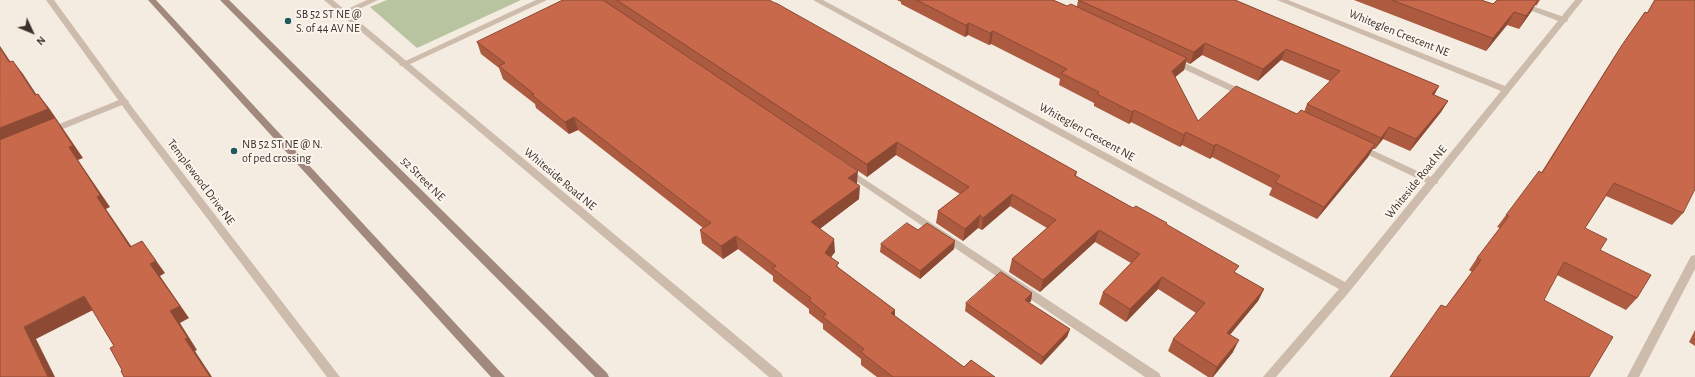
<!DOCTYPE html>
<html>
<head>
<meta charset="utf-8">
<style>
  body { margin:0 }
  #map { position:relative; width:1695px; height:377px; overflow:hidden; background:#f4ebe1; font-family:"Alegreya Sans",sans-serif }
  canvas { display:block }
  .north { position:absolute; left:12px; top:12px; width:40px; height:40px; -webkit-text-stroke:3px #fbf5ee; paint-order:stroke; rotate:134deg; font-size:11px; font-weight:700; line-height:16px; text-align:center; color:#3b302b }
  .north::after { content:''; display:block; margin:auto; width:14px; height:18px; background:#3b302b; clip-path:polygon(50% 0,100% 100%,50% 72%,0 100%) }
</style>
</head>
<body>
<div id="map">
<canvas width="1695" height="377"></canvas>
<div class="north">N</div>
</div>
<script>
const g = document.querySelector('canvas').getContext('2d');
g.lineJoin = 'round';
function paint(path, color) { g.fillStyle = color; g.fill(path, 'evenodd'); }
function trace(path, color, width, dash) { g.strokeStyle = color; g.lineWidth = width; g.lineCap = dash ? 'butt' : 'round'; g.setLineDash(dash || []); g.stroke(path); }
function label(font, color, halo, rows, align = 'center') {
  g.font = font + ' "Alegreya Sans",sans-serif'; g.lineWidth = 4; g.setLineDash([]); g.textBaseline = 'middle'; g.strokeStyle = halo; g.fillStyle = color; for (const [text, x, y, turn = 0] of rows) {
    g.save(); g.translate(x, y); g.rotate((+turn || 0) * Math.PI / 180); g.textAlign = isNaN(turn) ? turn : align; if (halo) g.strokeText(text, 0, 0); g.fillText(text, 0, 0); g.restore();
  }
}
paint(new Path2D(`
  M 387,0 L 521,0 L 417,48 L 370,7 Z`), '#b8c4a0');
paint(new Path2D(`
  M 367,0 L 378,0 L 346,15 L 340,15 L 339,13 Z
  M 536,0 L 547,0 L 406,66 L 400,66 L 399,64 Z
  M 1503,0 L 1515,0 L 1567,18 L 1568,20 L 1567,22 L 1561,22 Z
  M 1174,58 L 1247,92 L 1248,94 L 1247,96 L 1241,96 L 1171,63 L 1170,61 L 1171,59 Z
  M 124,98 L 129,101 L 127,103 L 53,133 L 47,133 L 45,131 L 47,129 Z
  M 1359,144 L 1437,180 L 1438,182 L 1437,184 L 1429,184 L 1356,149 L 1354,147 Z
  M 846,167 L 1159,373 L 1161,377 L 1145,377 L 843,172 L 841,170 L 843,168 Z
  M 1695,255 L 1695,269 L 1639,377 L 1627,377 L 1691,256 Z`), '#cdbbac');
paint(new Path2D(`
  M 46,0 L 54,0 L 135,111 L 340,377 L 327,377 L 129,115 Z
  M 324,0 L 333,0 L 781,373 L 783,377 L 769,377 Z
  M 813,0 L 823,0 L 1345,282 L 1501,91 L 1277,0 L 1288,0 L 1505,86 L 1575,0 L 1583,0 L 1350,291 L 1276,377 L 1263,377 L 1339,289 Z`), '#cdbbac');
paint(new Path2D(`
  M 148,0 L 156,0 L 505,377 L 491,377 Z
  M 220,0 L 229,0 L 607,373 L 609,377 L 595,377 Z`), '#a18a7d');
paint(new Path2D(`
  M 563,0 L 769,0 L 1077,172 L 1076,176 L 1133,208 L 1167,225 L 1236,273 L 1264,289 L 1258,301 L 1230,335 L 1233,352 L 1213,377 L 1208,377 L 1168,351 L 1173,339 L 1196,313 L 1158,289 L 1126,322 L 1099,304 L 1103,292 L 1131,263 L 1095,242 L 1040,292 L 1009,272 L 1012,259 L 1047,228 L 1010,206 L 982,230 L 978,228 L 963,241 L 936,223 L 938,211 L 960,194 L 896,155 L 867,177 L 812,140 L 857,183 L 857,184 L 859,199 L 820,228 L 835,252 L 831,257 L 839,268 L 895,310 L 895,316 L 964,367 L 995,377 L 877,377 L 861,365 L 861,359 L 823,329 L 823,324 L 809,313 L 809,309 L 773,281 L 773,276 L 738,249 L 723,259 L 702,243 L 700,230 L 703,228 L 578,130 L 569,134 L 536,108 L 535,104 L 503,79 L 499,68 L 481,54 L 477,42 Z
  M 897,0 L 1053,0 L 1067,6 L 1077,6 L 1078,0 L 1235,0 L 1439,86 L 1434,95 L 1448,101 L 1441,112 L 1410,151 L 1383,139 L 1375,149 L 1373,149 L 1368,157 L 1317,219 L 1269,195 L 1272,188 L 1212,157 L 1210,159 L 1182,145 L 1180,147 L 1131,122 L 1129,124 L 1094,106 L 1094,103 L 1059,85 L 1060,79 L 991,44 L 989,45 L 968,35 L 965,37 L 901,4 L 901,2 ZM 1202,55 L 1258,81 L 1281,60 L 1330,81 L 1307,104 L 1304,112 L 1297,114 L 1198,121 L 1175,77 L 1184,70 L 1186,62 L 1190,64 Z
  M 1354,0 L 1481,0 L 1493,4 L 1497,0 L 1540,0 L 1536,6 L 1535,5 L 1531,12 L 1519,29 L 1507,25 L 1486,51 Z
  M 1655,0 L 1695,0 L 1683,213 L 1672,225 L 1606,196 L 1585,228 L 1600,250 L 1637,298 L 1626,310 L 1557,275 L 1446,307 L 1472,272 L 1469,270 L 1477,258 L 1500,228 L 1497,227 L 1506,215 L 1541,173 L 1614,57 L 1645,12 L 1647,13 Z
  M 918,230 L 954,249 L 920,279 L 880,252 L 881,244 Z
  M 1032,293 L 1031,301 L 1029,303 L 1070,329 L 1067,337 L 1041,365 L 965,311 L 966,303 Z
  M 1695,330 L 1695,346 L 1689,342 Z`), '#ac5a40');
paint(new Path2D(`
  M 1538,0 L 1531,12 L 1519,29 L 1526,16 Z
  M 1514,12 L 1507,25 L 1486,51 L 1493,38 Z
  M 969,23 L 968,35 L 965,37 L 966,25 Z
  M 993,31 L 991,44 L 989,45 L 990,33 Z
  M 1205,43 L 1202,55 L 1190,64 L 1194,52 Z
  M 0,46 L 20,76 L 9,62 L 0,48 Z
  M 1286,49 L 1281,60 L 1258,81 L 1263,69 Z
  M 1187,58 L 1184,70 L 1168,83 L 1172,71 Z
  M 13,61 L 23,74 L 46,109 L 35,95 Z
  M 1439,86 L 1433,97 L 1432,94 Z
  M 38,94 L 49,108 L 83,158 L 78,160 L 110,207 L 106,209 L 140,259 L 0,146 L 0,128 Z
  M 1448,101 L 1441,112 L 1410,151 L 1416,139 Z
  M 1134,110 L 1131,122 L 1129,124 L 1132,112 Z
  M 574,117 L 578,130 L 569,134 L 565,122 Z
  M 1389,127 L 1383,139 L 1375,149 L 1381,138 Z
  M 1186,132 L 1182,145 L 1180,147 L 1184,135 Z
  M 897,142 L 896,155 L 867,177 L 867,164 Z
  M 1216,144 L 1212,157 L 1210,159 L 1214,146 Z
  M 1375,144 L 1368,157 L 1317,219 L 1324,207 Z
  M 858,171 L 857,183 L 848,191 L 848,178 Z
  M 860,186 L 859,199 L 812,235 L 811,222 Z
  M 1012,194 L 1010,206 L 982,230 L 983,218 Z
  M 980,215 L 978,228 L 963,241 L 965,229 Z
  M 1099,230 L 1095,242 L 1040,292 L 1043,280 Z
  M 736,236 L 738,249 L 723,259 L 721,246 Z
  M 834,239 L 835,252 L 825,265 L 825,253 Z
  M 142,241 L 165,273 L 160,276 L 189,318 L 180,323 L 197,350 L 195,351 L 212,377 L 210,377 L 185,339 L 170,311 L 150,264 Z
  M 955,241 L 954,249 L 920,279 L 920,271 Z
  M 1162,277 L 1158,289 L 1126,322 L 1130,309 Z
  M 1264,289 L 1258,301 L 1221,345 L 1227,333 Z
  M 1032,293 L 1031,301 L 1024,308 L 1025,300 Z
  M 84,296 L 95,309 L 36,339 L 55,377 L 48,377 L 24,327 Z
  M 895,310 L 895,322 L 891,313 Z
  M 1070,329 L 1067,337 L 1041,365 L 1043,357 Z
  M 1239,340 L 1233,352 L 1213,377 L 1212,377 L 1217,367 Z`), '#8c4a34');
const building = new Path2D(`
  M 563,0 L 603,0 L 858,171 L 848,178 L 860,186 L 811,222 L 834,239 L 825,253 L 839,263 L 836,266 L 895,310 L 891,313 L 964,367 L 971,360 L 995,377 L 893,377 L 861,352 L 864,349 L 823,317 L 826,314 L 809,300 L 811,298 L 772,268 L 776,266 L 736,236 L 721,246 L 700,230 L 711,223 L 574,117 L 565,122 L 532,95 L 534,94 L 499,66 L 505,63 L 477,42 Z
  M 617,0 L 769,0 L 775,3 L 776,3 L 1077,172 L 1074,175 L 1133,208 L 1136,206 L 1167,223 L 1166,224 L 1239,266 L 1234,272 L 1264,289 L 1227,333 L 1239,340 L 1217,367 L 1173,339 L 1205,303 L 1162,277 L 1130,309 L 1103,292 L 1140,254 L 1099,230 L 1043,280 L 1012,259 L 1056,220 L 1012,194 L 983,218 L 980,215 L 965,229 L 938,211 L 969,187 L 897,142 L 867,164 Z
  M 917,0 L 1053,0 L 1067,6 L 1071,4 L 1187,58 L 1172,71 L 1198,121 L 1236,86 L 1297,114 L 1301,110 L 1375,144 L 1324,207 L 1275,182 L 1280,176 L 1216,144 L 1214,146 L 1186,132 L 1184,135 L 1134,110 L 1132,112 L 1097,94 L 1099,92 L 1061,73 L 1067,69 L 993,31 L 990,33 L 969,23 L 966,25 Z
  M 1079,0 L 1235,0 L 1439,86 L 1432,94 L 1448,101 L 1416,139 L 1389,127 L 1381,138 L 1307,104 L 1340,71 L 1286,49 L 1263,69 L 1205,43 L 1194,52 Z
  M 1392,0 L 1481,0 L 1493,4 L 1497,0 L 1538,0 L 1526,16 L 1514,12 L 1493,38 Z
  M 1655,0 L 1695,0 L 1695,189 L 1683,213 L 1614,183 L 1585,228 L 1607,239 L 1600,250 L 1651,275 L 1637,298 L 1564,262 L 1544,300 L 1613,337 L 1589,377 L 1390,377 L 1441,305 L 1446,307 L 1481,260 L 1477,258 L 1509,216 L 1506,215 L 1539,171 L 1542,173 L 1622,45 L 1645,12 L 1647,13 Z
  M 0,48 L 9,62 L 13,61 L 35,95 L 38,94 L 48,109 L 0,128 Z
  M 55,118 L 73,146 L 69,147 L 100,195 L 97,197 L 130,247 L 142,241 L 156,261 L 150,264 L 180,306 L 170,311 L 188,338 L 185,339 L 210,377 L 124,377 L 121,371 L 122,370 L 110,348 L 114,346 L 84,296 L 24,327 L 48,377 L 0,377 L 0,140 Z
  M 907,223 L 918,230 L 927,223 L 955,241 L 920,271 L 881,244 Z
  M 1001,272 L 1032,293 L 1025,300 L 1070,329 L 1043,357 L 966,303 Z`);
paint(building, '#c8694b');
trace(building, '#8c4a34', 1);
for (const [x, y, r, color] of [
  [288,21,4,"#1f5a5e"],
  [234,151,4,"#1f5a5e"]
]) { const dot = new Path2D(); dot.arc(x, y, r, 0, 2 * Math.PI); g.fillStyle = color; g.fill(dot); trace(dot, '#fbf5ee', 1.5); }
label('12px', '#3b302b', '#fbf5ee', [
  ["SB 52 ST NE @",296,14],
  ["S. of 44 AV NE",296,28],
  ["NB 52 ST NE @ N.",242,144],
  ["of ped crossing",242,158]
], 'left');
label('12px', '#3b302b', '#fbf5ee', [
  ["Whiteglen Crescent NE",1399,33,22],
  ["Whiteglen Crescent NE",1087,132,29],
  ["52 Street NE",423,179,45],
  ["Whiteside Road NE",560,179,40],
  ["Templewood Drive NE",201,182,53],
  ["Whiteside Road NE",1416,182,-51]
]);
</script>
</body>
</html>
